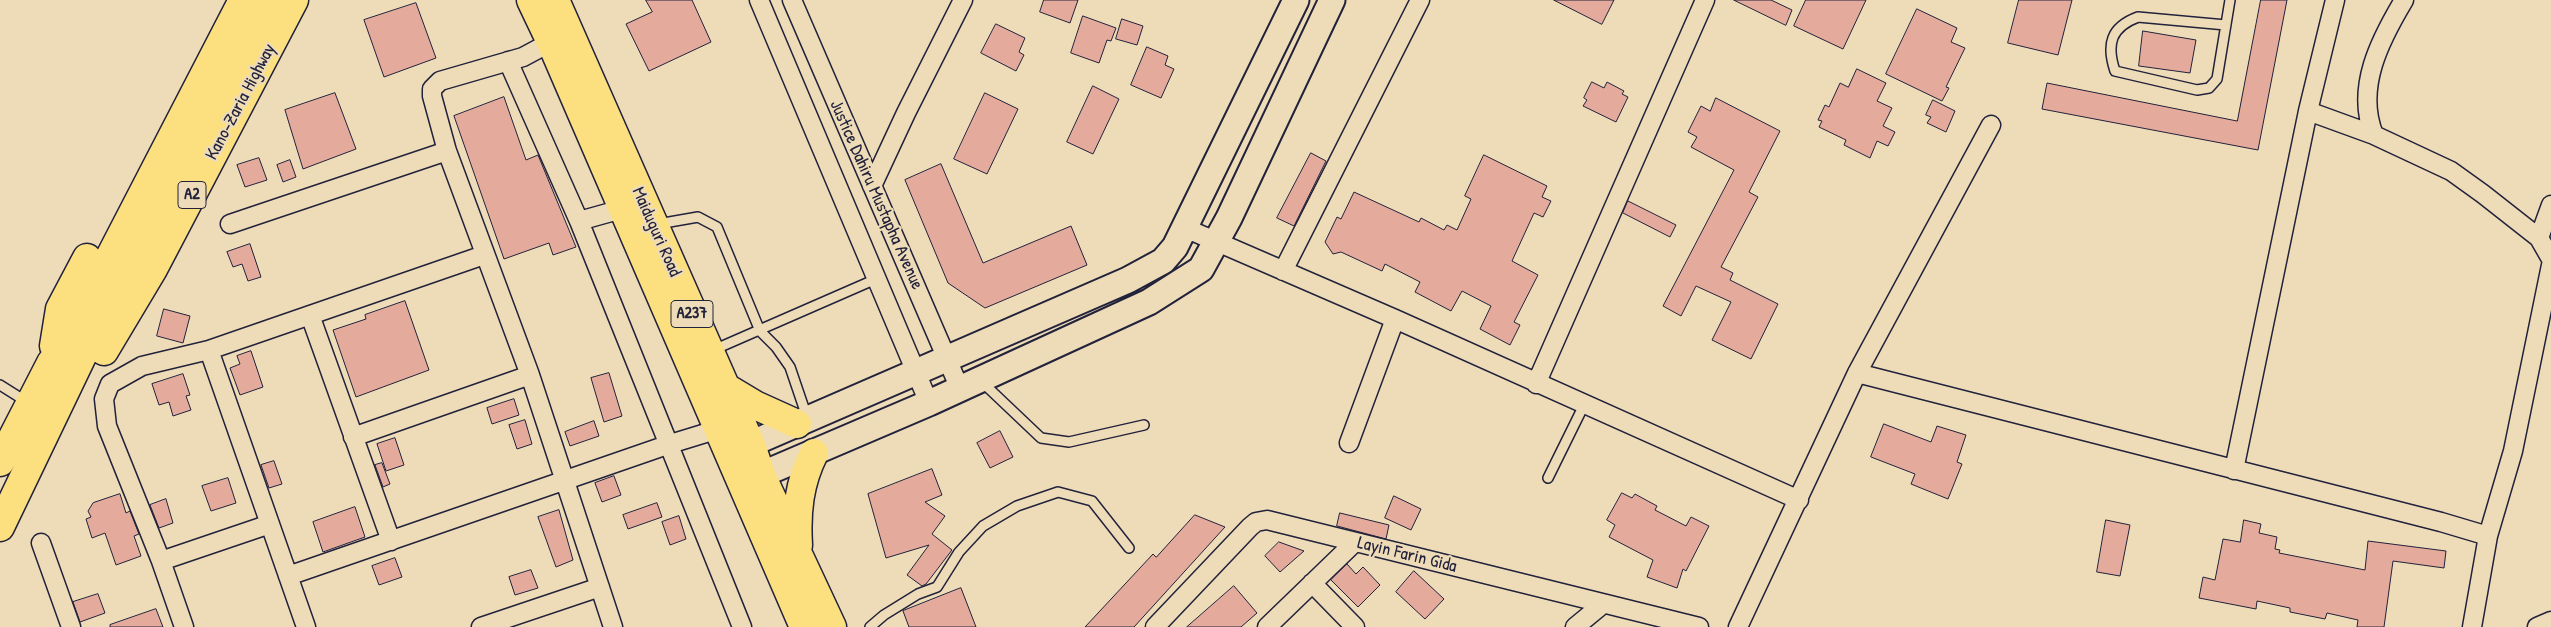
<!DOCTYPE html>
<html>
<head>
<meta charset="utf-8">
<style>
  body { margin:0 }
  canvas { display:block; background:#eedcb9 }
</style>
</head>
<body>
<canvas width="2551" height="627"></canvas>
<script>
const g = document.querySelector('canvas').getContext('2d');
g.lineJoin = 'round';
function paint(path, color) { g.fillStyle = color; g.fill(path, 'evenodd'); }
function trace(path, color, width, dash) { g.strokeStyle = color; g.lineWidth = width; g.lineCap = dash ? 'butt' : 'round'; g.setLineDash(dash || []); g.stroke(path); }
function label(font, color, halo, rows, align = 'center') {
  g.font = font + ' "Patrick Hand",sans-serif'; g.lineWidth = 4.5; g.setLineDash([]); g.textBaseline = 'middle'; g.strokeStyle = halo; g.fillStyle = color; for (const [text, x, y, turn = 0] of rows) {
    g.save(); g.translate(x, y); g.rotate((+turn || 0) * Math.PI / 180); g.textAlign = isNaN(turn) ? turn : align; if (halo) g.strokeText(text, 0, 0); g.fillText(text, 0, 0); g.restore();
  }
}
const building = new Path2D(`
  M 646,0 L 692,0 L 711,42 L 649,71 L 626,24 L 652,12 Z
  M 1044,0 L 1078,0 L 1070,23 L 1040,12 Z
  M 1554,0 L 1614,0 L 1602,24 Z
  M 1734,0 L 1771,0 L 1792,10 L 1786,25 Z
  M 1806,0 L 1866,0 L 1843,49 L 1794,26 Z
  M 2019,0 L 2072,0 L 2058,55 L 2008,43 Z
  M 2261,0 L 2287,0 L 2258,150 L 2042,109 L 2047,83 L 2237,121 Z
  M 416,3 L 436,58 L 384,77 L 364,20 Z
  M 1917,9 L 1957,28 L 1951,42 L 1965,48 L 1946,87 L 1949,88 L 1942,101 L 1886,74 Z
  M 1083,16 L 1116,28 L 1111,41 L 1107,40 L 1099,63 L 1071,53 Z
  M 1122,19 L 1143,26 L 1137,45 L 1116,39 Z
  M 996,24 L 1025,38 L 1019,52 L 1024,55 L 1016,71 L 981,53 Z
  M 2143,31 L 2196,40 L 2190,73 L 2139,66 Z
  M 1147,47 L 1168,56 L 1165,65 L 1174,69 L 1161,98 L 1131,85 Z
  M 1857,69 L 1886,83 L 1877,101 L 1892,108 L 1883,126 L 1895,132 L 1888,146 L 1877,141 L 1870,158 L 1844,145 L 1846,140 L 1819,127 L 1822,121 L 1818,120 L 1825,105 L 1829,107 L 1840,83 L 1848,87 Z
  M 1592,82 L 1604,88 L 1607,82 L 1624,91 L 1622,94 L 1628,97 L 1616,122 L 1583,106 L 1587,100 L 1584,98 Z
  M 1093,86 L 1119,99 L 1093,154 L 1067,142 Z
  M 335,93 L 356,149 L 303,169 L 285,110 Z
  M 985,93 L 1018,109 L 987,174 L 954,159 Z
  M 504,97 L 526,160 L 538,155 L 576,247 L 553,255 L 549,243 L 504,259 L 454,116 Z
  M 1716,98 L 1780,131 L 1749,192 L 1758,197 L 1721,267 L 1733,273 L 1730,280 L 1778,304 L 1751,359 L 1712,340 L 1731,302 L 1696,286 L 1681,316 L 1663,306 L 1734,170 L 1691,147 L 1697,137 L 1688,132 L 1701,106 L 1710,111 Z
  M 1933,100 L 1955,111 L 1946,132 L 1927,123 L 1931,117 L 1926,115 Z
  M 1311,153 L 1326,161 L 1294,226 L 1277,218 Z
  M 1484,155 L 1547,186 L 1542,197 L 1551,201 L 1543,217 L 1534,213 L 1512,261 L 1538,275 L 1514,322 L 1520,325 L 1510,345 L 1480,329 L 1491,306 L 1462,291 L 1451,311 L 1415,292 L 1420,282 L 1385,264 L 1382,271 L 1341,252 L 1333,254 L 1325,242 L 1337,217 L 1341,219 L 1354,192 L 1419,222 L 1421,218 L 1444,230 L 1447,225 L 1457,230 L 1471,199 L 1465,196 Z
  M 259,158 L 267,180 L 245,187 L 237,165 Z
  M 290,160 L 296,177 L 283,182 L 277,165 Z
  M 941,164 L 983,263 L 1071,226 L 1087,265 L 985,308 L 948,283 L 905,180 Z
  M 1628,201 L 1676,225 L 1670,237 L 1623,213 Z
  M 250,244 L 261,277 L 248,281 L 242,264 L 233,267 L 227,252 Z
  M 405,301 L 429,370 L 356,397 L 333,330 L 366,319 L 365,315 Z
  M 164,309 L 190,316 L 183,343 L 157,336 Z
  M 251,351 L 263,387 L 240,395 L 230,368 L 240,364 L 237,356 Z
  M 609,373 L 622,416 L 604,422 L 591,378 Z
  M 183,374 L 190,395 L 186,396 L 191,410 L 173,416 L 169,402 L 159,405 L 152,384 Z
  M 514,399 L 519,415 L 492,424 L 487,408 Z
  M 525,420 L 532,444 L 517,449 L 509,425 Z
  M 594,421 L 599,436 L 570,446 L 565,432 Z
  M 1884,424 L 1931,442 L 1937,426 L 1966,435 L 1957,462 L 1962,464 L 1948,499 L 1911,484 L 1915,474 L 1871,457 Z
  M 1000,431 L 1013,457 L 990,468 L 977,443 Z
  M 395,438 L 404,465 L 386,471 L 377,444 Z
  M 274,461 L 282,484 L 269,488 L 261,465 Z
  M 382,463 L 390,484 L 383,487 L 375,465 Z
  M 932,469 L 942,495 L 925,502 L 945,516 L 932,534 L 952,550 L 926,584 L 922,586 L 907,575 L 929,545 L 886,558 L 868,494 Z
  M 614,476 L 621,495 L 602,502 L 595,483 Z
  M 228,478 L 236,503 L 211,511 L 202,486 Z
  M 1622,493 L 1632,498 L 1635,494 L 1657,506 L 1655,510 L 1686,526 L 1691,517 L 1709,526 L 1686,571 L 1683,569 L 1677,588 L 1647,577 L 1653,560 L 1609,537 L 1615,525 L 1607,520 Z
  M 120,494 L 126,513 L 130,511 L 139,534 L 134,536 L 141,556 L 116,565 L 105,533 L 92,538 L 86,519 L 91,517 L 88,511 L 93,503 Z
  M 1394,496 L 1421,509 L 1411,530 L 1385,518 Z
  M 166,499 L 173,523 L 159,528 L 150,505 Z
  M 657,503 L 662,517 L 628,529 L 623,515 Z
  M 355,507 L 365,537 L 323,552 L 313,522 Z
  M 559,510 L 573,560 L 556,567 L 538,517 Z
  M 1340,513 L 1389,525 L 1386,539 L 1337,526 Z
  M 1195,515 L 1225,527 L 1134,627 L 1085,627 L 1153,554 L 1156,557 Z
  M 679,516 L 686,539 L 670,545 L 662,522 Z
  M 2106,520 L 2130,525 L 2120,576 L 2097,572 Z
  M 2244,520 L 2261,524 L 2259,533 L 2277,537 L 2275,549 L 2280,550 L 2279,553 L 2365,570 L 2368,541 L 2446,551 L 2444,568 L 2393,561 L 2384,627 L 2357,627 L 2358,620 L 2327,613 L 2325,619 L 2290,612 L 2290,608 L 2257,601 L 2256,609 L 2199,598 L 2203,577 L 2215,580 L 2223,539 L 2240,542 Z
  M 1279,542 L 1304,551 L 1280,572 L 1265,556 Z
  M 395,558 L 402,577 L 379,585 L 372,566 Z
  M 1347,564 L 1356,574 L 1363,567 L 1380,585 L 1358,607 L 1331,580 Z
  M 531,570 L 538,588 L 515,595 L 509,577 Z
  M 1414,571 L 1444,599 L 1425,619 L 1396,592 Z
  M 1234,586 L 1257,613 L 1241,627 L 1187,627 Z
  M 961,588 L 976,627 L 909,627 L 903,611 Z
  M 98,594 L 105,613 L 80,622 L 73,602 Z
  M 156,609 L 163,627 L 110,627 L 110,625 Z`);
paint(building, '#e4ab9c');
trace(building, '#22223b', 1);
const lane = new Path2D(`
  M 2226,25 L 2138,17 C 2111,27 2106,44 2115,71 L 2197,90 L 2209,88 L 2217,79 L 2230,0
  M 658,224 L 698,217 L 717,227 L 760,331 L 776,347 L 790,367 L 807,417
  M 711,351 L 876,279
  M 982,382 L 1041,438 L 1069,442 L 1144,425
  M 0,385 L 27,402
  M 1548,478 L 1584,405
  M 870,627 L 884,615 L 918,594 L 937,587 L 959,552 L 983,526 L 1017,506 L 1058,492 L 1092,501 L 1129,548`);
const street = new Path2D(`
  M 759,0 L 929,403
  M 792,0 L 960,389
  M 2404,0 C 2380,40 2355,88 2374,135 L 2451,171 L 2483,194 L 2539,238 L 2551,259
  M 551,42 L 523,57 L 440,81 L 432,89 L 432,96 L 447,151 L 530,375 L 613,627
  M 508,61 L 579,221 L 742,627
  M 2308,111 L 2374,135
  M 872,186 L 906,113 L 963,0
  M 579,221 L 622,209
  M 230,224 L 447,151
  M 1185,228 L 1395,319 L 1799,500
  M 2539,238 L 2551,205
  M 1283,271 L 1420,0
  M 310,315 L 391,541
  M 209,350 L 306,627
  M 1857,373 L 2441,522 L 2488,536 L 2472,627
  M 1536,384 L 1705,0
  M 353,437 L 530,375
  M 1349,443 L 1395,319
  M 2234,470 L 2308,111 L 2335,0
  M 2488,536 L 2513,451 L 2551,265
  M 41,543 L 71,627
  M 161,561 L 270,524
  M 288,576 L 670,444 L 719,429
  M 1312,583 L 1355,627
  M 184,627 L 161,561 L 107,426 L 104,399 L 110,384 L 142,366 L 209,350 L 484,255
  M 481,627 L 600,587
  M 1155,627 L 1250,527 L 1256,522 L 1267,520 L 1699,627
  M 1267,627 L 1355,542
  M 1575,627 L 1603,604
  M 1738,627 L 1857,373 L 1991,125
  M 2537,627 L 2551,621`);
const secondary = new Path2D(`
  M 732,452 L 1128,280 L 1163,261 L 1175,247 L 1296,0
  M 742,483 L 929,403 L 1149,302 L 1201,269 L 1229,218 L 1332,0`);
const highway = new Path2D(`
  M 531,0 L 551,42 L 804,627
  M 555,0 L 751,445 L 761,475 L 832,627
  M 54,346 L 60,309 L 87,258
  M 104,351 L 153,269 L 294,0
  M 725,387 L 755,405 L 797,424
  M 0,462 L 51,363 L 66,342 L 243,0
  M 0,527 L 84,352 L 269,0
  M 798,545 C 796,512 799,483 814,453`);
trace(lane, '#22223b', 12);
trace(street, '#22223b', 21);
trace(secondary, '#22223b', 29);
trace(highway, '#22223b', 31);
trace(lane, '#eedcb9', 9);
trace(street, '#eedcb9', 18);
trace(secondary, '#eedcb9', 25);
trace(highway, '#fce080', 28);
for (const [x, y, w] of [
  [192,195,28],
  [692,314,42]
]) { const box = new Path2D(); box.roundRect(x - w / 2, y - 13.5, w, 27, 4); g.fillStyle = '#eedcb9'; g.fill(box); trace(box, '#22223b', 1); }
label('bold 16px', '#22223b', null, [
  ["A2",192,195],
  ["A237",692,314]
]);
label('18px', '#22223b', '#eedcb9', [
  ["Kano-Zaria Highway",241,102,-62],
  ["Justice Dahiru Mustapha Avenue",876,195,66],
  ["Maiduguri Road",656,232,66],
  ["Layin Farin Gida",1407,555,14]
]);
</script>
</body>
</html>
